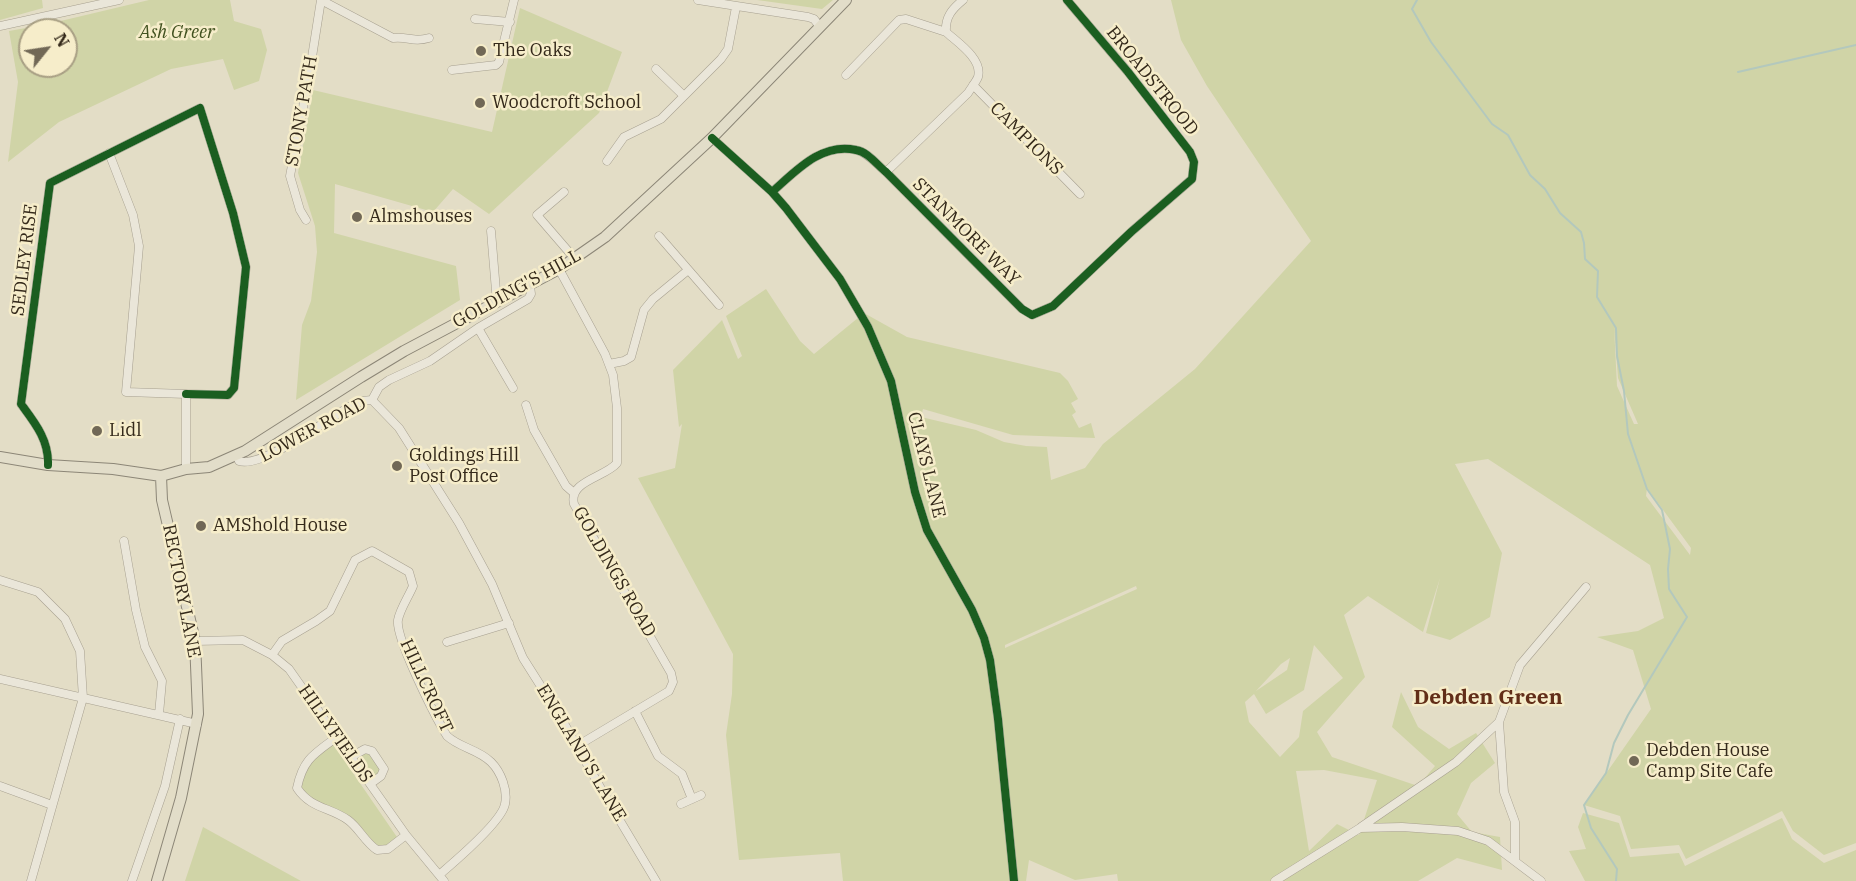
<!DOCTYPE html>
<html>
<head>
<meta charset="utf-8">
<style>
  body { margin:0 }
  #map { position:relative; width:1856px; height:881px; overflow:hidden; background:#e3ddc6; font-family:"IBM Plex Serif",serif }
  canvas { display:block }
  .north { position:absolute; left:18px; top:18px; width:60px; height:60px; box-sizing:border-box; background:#f6edca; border:2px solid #a89f84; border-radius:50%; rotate:60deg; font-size:16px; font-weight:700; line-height:24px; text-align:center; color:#34291a }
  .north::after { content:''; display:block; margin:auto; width:21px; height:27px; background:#716856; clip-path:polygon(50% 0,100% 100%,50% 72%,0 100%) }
</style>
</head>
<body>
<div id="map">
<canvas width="1856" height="881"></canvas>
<div class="north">N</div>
</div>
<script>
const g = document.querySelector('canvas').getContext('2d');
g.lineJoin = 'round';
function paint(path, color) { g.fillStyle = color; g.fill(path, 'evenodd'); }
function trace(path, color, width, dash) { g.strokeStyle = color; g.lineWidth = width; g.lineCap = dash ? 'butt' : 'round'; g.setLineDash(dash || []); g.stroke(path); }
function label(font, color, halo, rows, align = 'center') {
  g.font = font + ' "IBM Plex Serif",serif'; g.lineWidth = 5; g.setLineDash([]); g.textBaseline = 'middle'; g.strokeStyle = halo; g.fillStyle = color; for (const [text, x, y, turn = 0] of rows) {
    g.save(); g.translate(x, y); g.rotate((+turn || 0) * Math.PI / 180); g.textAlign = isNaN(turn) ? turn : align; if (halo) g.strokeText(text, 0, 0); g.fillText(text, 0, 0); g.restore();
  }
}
paint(new Path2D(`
  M 0,0 L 42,0 L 43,8 L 0,20 Z
  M 149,0 L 230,0 L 234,21 L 261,29 L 267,50 L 259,81 L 234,90 L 223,59 L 171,69 L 59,122 L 8,162 L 18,82 L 9,31 L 48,24 ZM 30,30 L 66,30 L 66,66 L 30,66 Z
  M 757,0 L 833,0 L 822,9 Z
  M 1171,0 L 1856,0 L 1856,843 L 1824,855 L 1793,831 L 1782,811 L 1686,859 L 1679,845 L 1631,849 L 1620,816 L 1584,805 L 1651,709 L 1633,650 L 1597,637 L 1638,631 L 1664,618 L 1650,565 L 1488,459 L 1455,464 L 1502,553 L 1490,617 L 1450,640 L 1426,633 L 1440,578 L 1423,632 L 1368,596 L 1344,615 L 1365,677 L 1317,732 L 1332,757 L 1418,786 L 1435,766 L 1392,727 L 1401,692 L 1418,727 L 1449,749 L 1476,733 L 1495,763 L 1471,783 L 1457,814 L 1472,832 L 1500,837 L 1502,870 L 1457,858 L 1418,881 L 1118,881 L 1117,874 L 1075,880 L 1029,860 L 1026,881 L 843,881 L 840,853 L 739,860 L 726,735 L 732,694 L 733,654 L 638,478 L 675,468 L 682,424 L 679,427 L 673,370 L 722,320 L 738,359 L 742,356 L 726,316 L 766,289 L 800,341 L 814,354 L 864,313 L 907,337 L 1060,373 L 1068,381 L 1078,399 L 1071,403 L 1076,412 L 1072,415 L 1079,428 L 1091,423 L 1095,438 L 1013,435 L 923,409 L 921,417 L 976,430 L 1004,442 L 1026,446 L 1047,447 L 1051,480 L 1085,468 L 1103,444 L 1195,369 L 1311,241 L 1207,86 L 1181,40 ZM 1614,326 L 1618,378 L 1638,424 L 1634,424 L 1617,386 ZM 1647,488 L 1691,548 L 1690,555 L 1646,496 ZM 1136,586 L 1137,589 L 1005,648 L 1005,645 ZM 1314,645 L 1343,678 L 1303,711 L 1299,737 L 1280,757 L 1249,722 L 1245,702 L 1254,694 L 1266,714 L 1304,690 ZM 1290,658 L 1287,670 L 1256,691 L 1281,664 ZM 1324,770 L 1377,780 L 1359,835 L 1337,824 L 1309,851 L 1296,771 Z
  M 520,8 L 622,52 L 599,113 L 489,214 L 453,189 L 433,212 L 335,184 L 334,233 L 456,266 L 460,300 L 296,400 L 302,325 L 311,301 L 317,252 L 315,226 L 298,173 L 313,90 L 492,132 Z
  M 331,741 L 399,840 L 377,850 L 350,821 L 322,809 L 297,788 L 300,770 Z
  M 365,749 L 372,751 L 384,769 L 370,784 L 351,757 Z
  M 1583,813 L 1619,823 L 1630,857 L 1679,853 L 1685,866 L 1782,818 L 1792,839 L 1824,863 L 1856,850 L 1856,881 L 1585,881 L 1569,851 L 1586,849 L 1578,827 Z
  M 203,827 L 301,881 L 185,881 Z`), '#d0d4a7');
trace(new Path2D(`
  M 1417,0 L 1412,9 L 1431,42 L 1492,124 L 1508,135 L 1530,175 L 1545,189 L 1560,213 L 1581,232 L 1584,243 L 1585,259 L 1598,271 L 1597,297 L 1616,328 L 1617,356 L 1624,391 L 1628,434 L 1647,489 L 1662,510 L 1670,549 L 1668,569 L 1669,589 L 1687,617 L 1628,715 L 1614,743 L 1606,773 L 1584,805 L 1591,828 L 1617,869 L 1616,881
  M 1738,72 L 1856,45`), '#b3c8bd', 2);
const minor = new Path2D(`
  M 321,0 L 393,38 C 408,36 413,43 429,38
  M 698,0 L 808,17 L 814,19 L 820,27
  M 475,19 L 510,22
  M 0,26 L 119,0
  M 656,69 L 684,96
  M 452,70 L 496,65 L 499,62 L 514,0
  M 846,75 L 899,20 L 906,19 L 946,32
  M 973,85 L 1080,194
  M 712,138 L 772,192 L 786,208 L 840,279 L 868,327 L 891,381 L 915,492 L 927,530 L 972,610 L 984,638 L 990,660 L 998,719 L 1014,881
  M 109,153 L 133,215 L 139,246 L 126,392 L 186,394 L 186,469
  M 607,161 L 624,137 L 661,119 L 721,59 L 728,49 L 736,7
  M 886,172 L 968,93 C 971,88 976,82 978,77 C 983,59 957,42 946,32 C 945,17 952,9 963,0
  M 564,192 L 537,215 L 575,259
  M 772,192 C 795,172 821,142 856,150 C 868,152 877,165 886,172 L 1022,309 L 1032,315 L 1053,306 L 1131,232 L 1192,179 L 1194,162 L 1190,152 L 1128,72 L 1067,0
  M 306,220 L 300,210 L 290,176 L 309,76 L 321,0
  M 491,231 L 497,303
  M 659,236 L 719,305
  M 559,269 L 605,354 L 613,375 L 617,408 L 617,463 C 606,477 568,481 574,504 L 671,673 L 673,682 L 669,691 L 577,746
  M 478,328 L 513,388
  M 609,364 L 624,361 L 631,357 L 644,310 L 653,299 L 687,271
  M 372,400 L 399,428 L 459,523 L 492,584 L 523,658 L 561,718 L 604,794 L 656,881
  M 526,405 L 534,430 L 566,486 L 574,493
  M 236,455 L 239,461 C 262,469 327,419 351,406 L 362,401 L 372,400 L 379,387 L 389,380 L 430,361 L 478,328 L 528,299 L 531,294 L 530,286
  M 48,465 C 49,440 35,423 21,404 L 50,183 L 200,108 L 233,213 L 246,267 L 234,388 L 228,395 L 186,394
  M 124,541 L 136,610 L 145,647 L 162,681 L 159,714
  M 0,580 L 38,592 L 65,619 L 80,651 L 83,698 L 31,881
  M 195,641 L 243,640 L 272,655 L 289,669 L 406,835 L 444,881
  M 447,642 L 509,623
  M 272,655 L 282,641 L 316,621 L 330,611 L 355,560 L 372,551 L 409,572 L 413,586 C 409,596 400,609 398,620 C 395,638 436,718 447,736 C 460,748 478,749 491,762 C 501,772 508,790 505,804 C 502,822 453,863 439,875
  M 0,679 L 197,724
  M 635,711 L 658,756 L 682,774 L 692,799
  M 337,737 C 314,754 303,759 297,788 C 311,809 330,807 348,820 C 359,828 365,842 377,850 L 388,849 L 406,835
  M 351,757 L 365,749 L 372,751 L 384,769 L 381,776 L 370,784
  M 0,786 L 52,805
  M 681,804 L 701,795
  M 1361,827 L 1456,762 L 1499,722
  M 1515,860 L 1515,822 L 1504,792 L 1499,722 L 1520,665 L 1586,587
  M 132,881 L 165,786 L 180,719
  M 1275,881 L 1360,828 L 1402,827 L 1458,831 L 1488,841 L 1541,881`);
const major = new Path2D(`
  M 0,457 L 48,465 L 113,469 L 161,476 L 186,469 L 209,467 L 245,451 L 361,377 L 404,351 L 559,269 L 605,237 L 712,138 L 846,0
  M 157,881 L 181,798 L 198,714 L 195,641 L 162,500 L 161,476`);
trace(minor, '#a7a090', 9);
trace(major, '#8c8677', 12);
trace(minor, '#eae6d9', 8);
trace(major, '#e2ddc9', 10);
trace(new Path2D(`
  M 712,138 L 772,192 L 786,208 L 840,279 L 868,327 L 891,381 L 915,492 L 927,530 L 972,610 L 984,638 L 990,660 L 998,719 L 1014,881
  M 772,192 C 795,172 821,142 856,150 C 868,152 877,165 886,172 L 1022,309 L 1032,315 L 1053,306 L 1131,232 L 1192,179 L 1194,162 L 1190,152 L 1128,72 L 1067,0
  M 48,465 C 49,440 35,423 21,404 L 50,183 L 200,108 L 233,213 L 246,267 L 234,388 L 228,395 L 186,394`), '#1b5e20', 8);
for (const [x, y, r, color] of [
  [481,51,6,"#716856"],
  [480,103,6,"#716856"],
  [357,217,6,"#716856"],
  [97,431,6,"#716856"],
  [397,466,6,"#716856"],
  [201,526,6,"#716856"],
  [1634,761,6,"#716856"]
]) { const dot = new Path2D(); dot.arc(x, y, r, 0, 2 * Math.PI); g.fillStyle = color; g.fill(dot); trace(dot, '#f6edca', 2); }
label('italic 18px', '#41511f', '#f6edca', [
  ["Ash Greer",177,33]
]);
label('18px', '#34291a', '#f6edca', [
  ["The Oaks",493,51],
  ["Woodcroft School",492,103],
  ["Almshouses",369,217],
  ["Lidl",109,431],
  ["Goldings Hill",409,456],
  ["Post Office",409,477],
  ["AMShold House",213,526],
  ["Debden House",1646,751],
  ["Camp Site Cafe",1646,772]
], 'left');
label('18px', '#34291a', '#f6edca', [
  ["BROADSTROOD",1152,81,51],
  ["STONY PATH",302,111,-80],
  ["CAMPIONS",1026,139,45],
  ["STANMORE WAY",966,232,45],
  ["SEDLEY RISE",25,260,-83],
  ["GOLDING'S HILL",517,289,-29],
  ["LOWER ROAD",313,430,-28],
  ["CLAYS LANE",926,465,76],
  ["GOLDINGS ROAD",614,572,60],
  ["RECTORY LANE",181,591,79],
  ["HILLCROFT",426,686,65],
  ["HILLYFIELDS",335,734,55],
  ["ENGLAND'S LANE",581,753,59]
]);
label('bold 21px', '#622e18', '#f6edca', [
  ["Debden Green",1488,698]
]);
</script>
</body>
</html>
